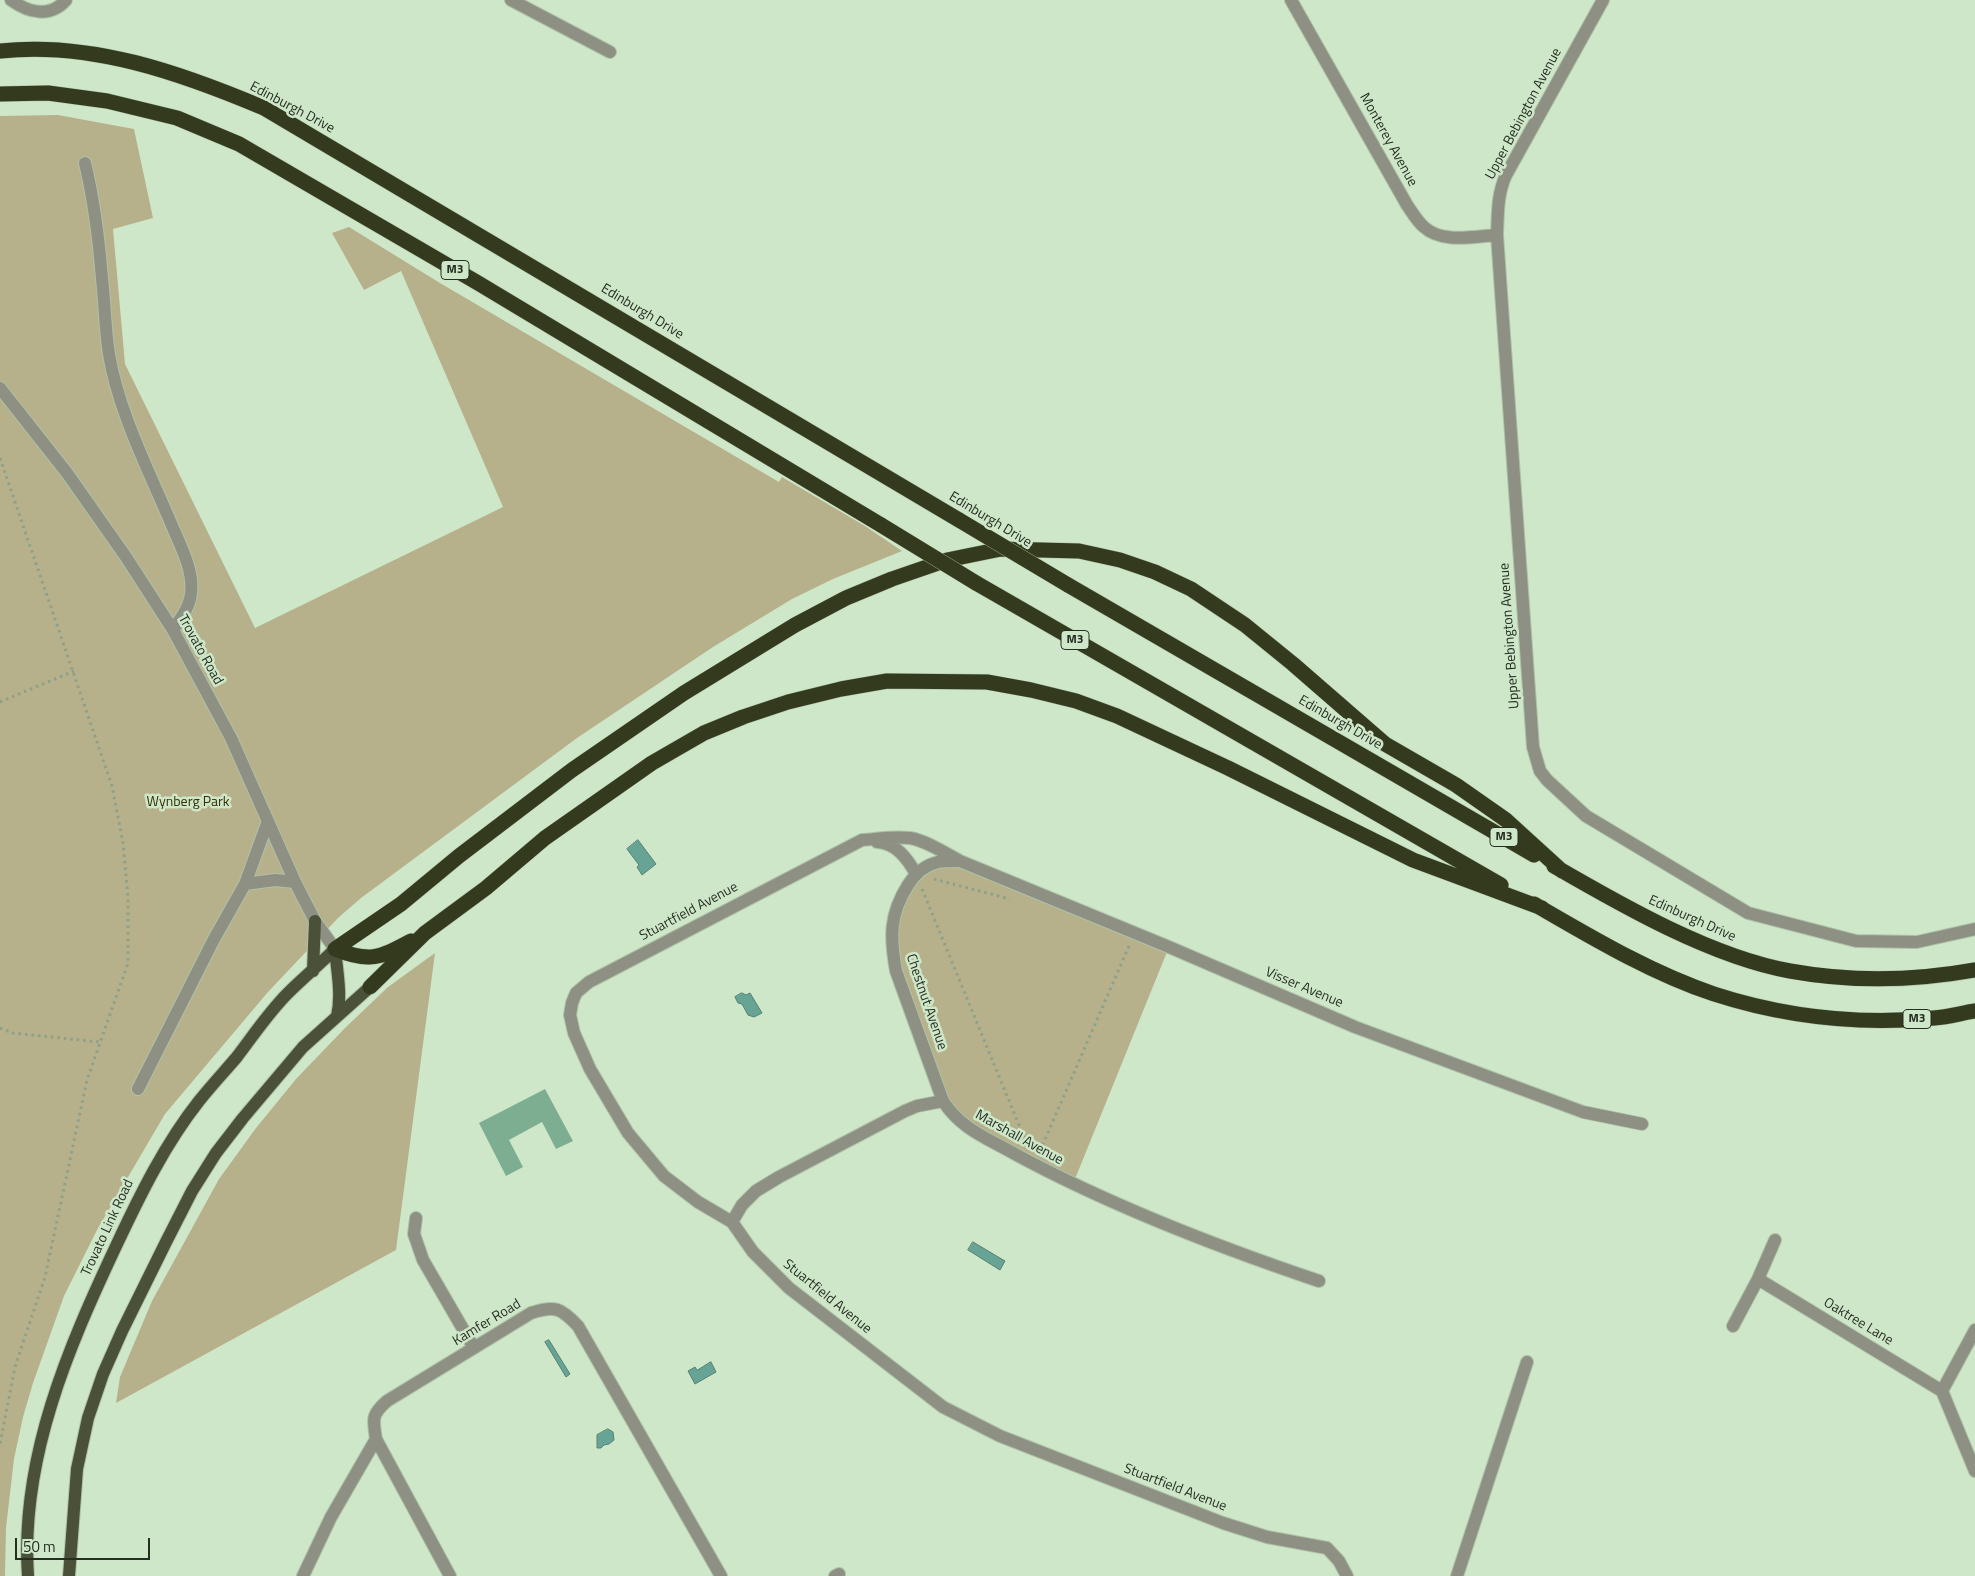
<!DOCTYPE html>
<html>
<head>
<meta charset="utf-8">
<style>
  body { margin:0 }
  #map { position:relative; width:1975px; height:1576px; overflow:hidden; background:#cfe7c9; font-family:"Titillium Web",sans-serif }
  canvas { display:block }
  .scale { position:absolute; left:15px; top:1538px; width:135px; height:22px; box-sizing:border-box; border:2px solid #252e23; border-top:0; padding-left:6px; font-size:15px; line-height:18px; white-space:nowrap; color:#252e23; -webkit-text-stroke:4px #cfe7c9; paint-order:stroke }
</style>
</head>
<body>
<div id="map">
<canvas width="1975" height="1576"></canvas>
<div class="scale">50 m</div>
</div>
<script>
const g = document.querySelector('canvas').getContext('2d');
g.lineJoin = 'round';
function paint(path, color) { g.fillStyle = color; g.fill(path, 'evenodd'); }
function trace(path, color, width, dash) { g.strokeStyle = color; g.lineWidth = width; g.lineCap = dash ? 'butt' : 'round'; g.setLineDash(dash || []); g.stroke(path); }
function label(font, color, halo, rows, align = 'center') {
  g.font = font + ' "Titillium Web",sans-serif'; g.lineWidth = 5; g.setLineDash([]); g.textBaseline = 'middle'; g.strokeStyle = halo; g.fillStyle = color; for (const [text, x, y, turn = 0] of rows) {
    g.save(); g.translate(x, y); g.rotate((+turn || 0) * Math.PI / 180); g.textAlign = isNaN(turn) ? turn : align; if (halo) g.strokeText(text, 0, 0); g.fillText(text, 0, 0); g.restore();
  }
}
paint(new Path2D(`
  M 58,115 L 134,129 L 153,218 L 113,229 L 125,364 L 255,628 L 503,507 L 401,271 L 364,290 L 332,233 L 349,227 L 440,283 L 779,482 L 782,477 L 865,526 L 902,551 L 833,579 L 792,599 L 713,647 L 577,738 L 361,898 L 338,918 L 268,992 L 165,1114 L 97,1230 L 64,1296 L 33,1383 L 23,1417 L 14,1459 L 6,1528 L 5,1576 L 0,1576 L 0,116 Z
  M 961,863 L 1169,947 L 1073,1184 L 937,1103 L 899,977 L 897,908 L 923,869 Z
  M 435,953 L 396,1250 L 116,1403 L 120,1377 L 152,1301 L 219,1179 L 256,1128 L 296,1079 L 345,1028 L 388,987 Z`), '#b7b18b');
const water = new Path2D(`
  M 638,840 L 656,864 L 642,875 L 637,867 L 639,865 L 627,849 Z
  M 742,993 L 746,995 L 750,993 L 762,1013 L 754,1017 L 748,1015 L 742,1004 L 738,1003 L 735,997 Z
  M 973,1242 L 1005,1261 L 1000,1270 L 968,1250 Z
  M 549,1340 L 570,1374 L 566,1377 L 545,1342 Z
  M 711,1362 L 716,1372 L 695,1384 L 688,1371 L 695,1367 L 697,1370 Z
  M 608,1429 L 613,1432 L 614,1440 L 609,1444 L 604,1445 L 601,1448 L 597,1448 L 597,1435 Z`);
paint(water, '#68a496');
trace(water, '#548174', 1);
paint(new Path2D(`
  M 545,1089 L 573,1141 L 556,1149 L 542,1122 L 509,1140 L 523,1167 L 506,1176 L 479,1123 Z`), '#7eae92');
const minor = new Path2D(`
  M 11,0 C 29,13 50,18 66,0
  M 511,0 L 610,52
  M 1291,0 L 1407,205 C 1412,212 1417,221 1424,227 C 1442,244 1475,236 1497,235
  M 1603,0 L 1506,175 C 1497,195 1498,214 1497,235 L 1533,747 L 1540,771 L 1547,780 L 1586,816 L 1748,913 L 1856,941 L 1917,942 L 1975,929
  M 85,163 C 94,201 99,240 102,279 C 105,304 105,330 109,354 C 118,410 148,469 170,521 C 179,543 194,569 191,593 C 190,607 180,619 173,630
  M 0,388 L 67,473 L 126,557 L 173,630 L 231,738 L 295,882 L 315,921 L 335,949
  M 877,842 C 896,843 907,858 916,874
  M 245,884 L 275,880 L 295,882
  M 138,1089 L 214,939 L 245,884 L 268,821
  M 943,1101 L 896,971 C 890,938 889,915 908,885 C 915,874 925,865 938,862 C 944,861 951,861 958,861
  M 416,1218 L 414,1234 L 423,1260 L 474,1348
  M 732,1222 L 742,1205 L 756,1191 L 779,1177 L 905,1111 L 917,1106 L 943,1101 C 961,1129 987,1138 1015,1154 C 1111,1206 1215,1246 1319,1281
  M 1758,1279 L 1942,1391
  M 1733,1326 L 1758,1279 L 1775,1240
  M 1975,1330 L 1942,1391 L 1975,1471
  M 303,1576 L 331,1517 L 376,1439
  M 450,1576 L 376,1439 C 373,1419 371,1415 387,1401 L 531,1313 C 555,1305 561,1308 578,1326 L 721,1576
  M 835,1576 L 839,1574
  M 1347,1576 L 1339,1561 L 1327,1548 L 1267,1537 L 1223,1523 L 1000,1436 L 943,1407 L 789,1288 L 753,1252 L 732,1222 L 698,1202 L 664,1176 L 628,1133 L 590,1069 L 574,1033 L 570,1015 L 572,1003 L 576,993 L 589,982 L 862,840 C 877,839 894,836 910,838 C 927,841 945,853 960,861 L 1169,947 L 1355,1027 L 1583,1112 L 1642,1124
  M 1457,1576 L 1527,1362`);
const major = new Path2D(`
  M 335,949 C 337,971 342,995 337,1016
  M 313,971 L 315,921
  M 28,1576 C 20,1459 68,1348 117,1244 C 140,1195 165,1144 199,1101 C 211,1086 224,1072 236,1058 C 253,1036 268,1013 288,993 C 303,978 320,964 335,949
  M 69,1576 L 77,1469 L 88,1418 L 103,1374 L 122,1331 L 166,1242 L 192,1191 L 216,1153 L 243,1118 L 303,1047 L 370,987`);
const highway = new Path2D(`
  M 0,51 C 91,41 181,73 264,108 L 959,520
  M 0,94 L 48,93 L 107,101 L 177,118 L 239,144 L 478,283 L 881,525
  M 976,583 L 1501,885
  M 1068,585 L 1534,855
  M 1554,866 C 1623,906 1712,957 1790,971 C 1851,982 1914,981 1975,970
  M 1534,904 C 1591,937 1651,973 1714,994 C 1785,1017 1859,1025 1934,1018 C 1948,1017 1962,1013 1975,1011
  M 335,949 L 401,904 L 459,856 L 572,770 L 684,693 L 795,625 L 846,598 L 892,579 L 947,560 L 1001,549 L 1079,551 L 1120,560 L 1155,572 L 1191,589 L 1245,625 L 1293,664 L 1385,744 L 1456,785 L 1506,820 L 1562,871
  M 335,949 C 370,963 379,958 411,941
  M 370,987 L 425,933 L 486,888 L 545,838 L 652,763 L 704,733 L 743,717 L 788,702 L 841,689 L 887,681 L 987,682 L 1031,690 L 1076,701 L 1117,716 L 1228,768 L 1413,860 L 1542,908`);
trace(minor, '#adc2a8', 14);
trace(major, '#adc2a8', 14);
trace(highway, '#adc2a8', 16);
trace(new Path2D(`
  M 0,458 L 112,786 L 123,843 L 128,897 L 128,963 L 87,1080 L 45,1277 L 15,1367 L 0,1444
  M 0,702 L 74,671
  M 934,879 L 1010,899
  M 922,889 L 1026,1142
  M 0,1028 L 13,1033 L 100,1042
  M 1040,1151 L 1129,946`), '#8da089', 3, [2.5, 4]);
trace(minor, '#8d9082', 12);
trace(major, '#4b5138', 12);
trace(highway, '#343a1d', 15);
const highwayBridge = new Path2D(`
  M 959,520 L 1068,585
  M 881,525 L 976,583`);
trace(highwayBridge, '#adc2a8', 16, []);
trace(highwayBridge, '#343a1d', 15);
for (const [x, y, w] of [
  [455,270,28],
  [1075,640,28],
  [1504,837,28],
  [1917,1019,28]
]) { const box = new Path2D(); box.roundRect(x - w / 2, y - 9.5, w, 19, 4); g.fillStyle = '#cfe7c9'; g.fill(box); trace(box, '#252e23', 1); }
label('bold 12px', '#252e23', null, [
  ["M3",455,270],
  ["M3",1075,640],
  ["M3",1504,837],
  ["M3",1917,1019]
]);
label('14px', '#252e23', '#cfe7c9', [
  ["Edinburgh Drive",292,108,28],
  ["Upper Bebington Avenue",1524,114,-62],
  ["Monterey Avenue",1388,140,61],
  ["Edinburgh Drive",642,312,31],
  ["Edinburgh Drive",990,520,31],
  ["Upper Bebington Avenue",1510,636,-94],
  ["Trovato Road",200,650,61],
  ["Edinburgh Drive",1340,723,30],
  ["Stuartfield Avenue",689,912,-28],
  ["Edinburgh Drive",1692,919,24],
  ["Visser Avenue",1304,988,23],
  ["Chestnut Avenue",926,1002,71],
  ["Marshall Avenue",1019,1138,29],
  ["Trovato Link Road",108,1228,-65],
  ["Stuartfield Avenue",827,1297,39],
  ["Oaktree Lane",1858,1322,31],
  ["Kamfer Road",487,1323,-31],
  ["Stuartfield Avenue",1175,1488,21]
]);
label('14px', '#362f06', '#cfe7c9', [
  ["Wynberg Park",188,803]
]);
</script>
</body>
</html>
